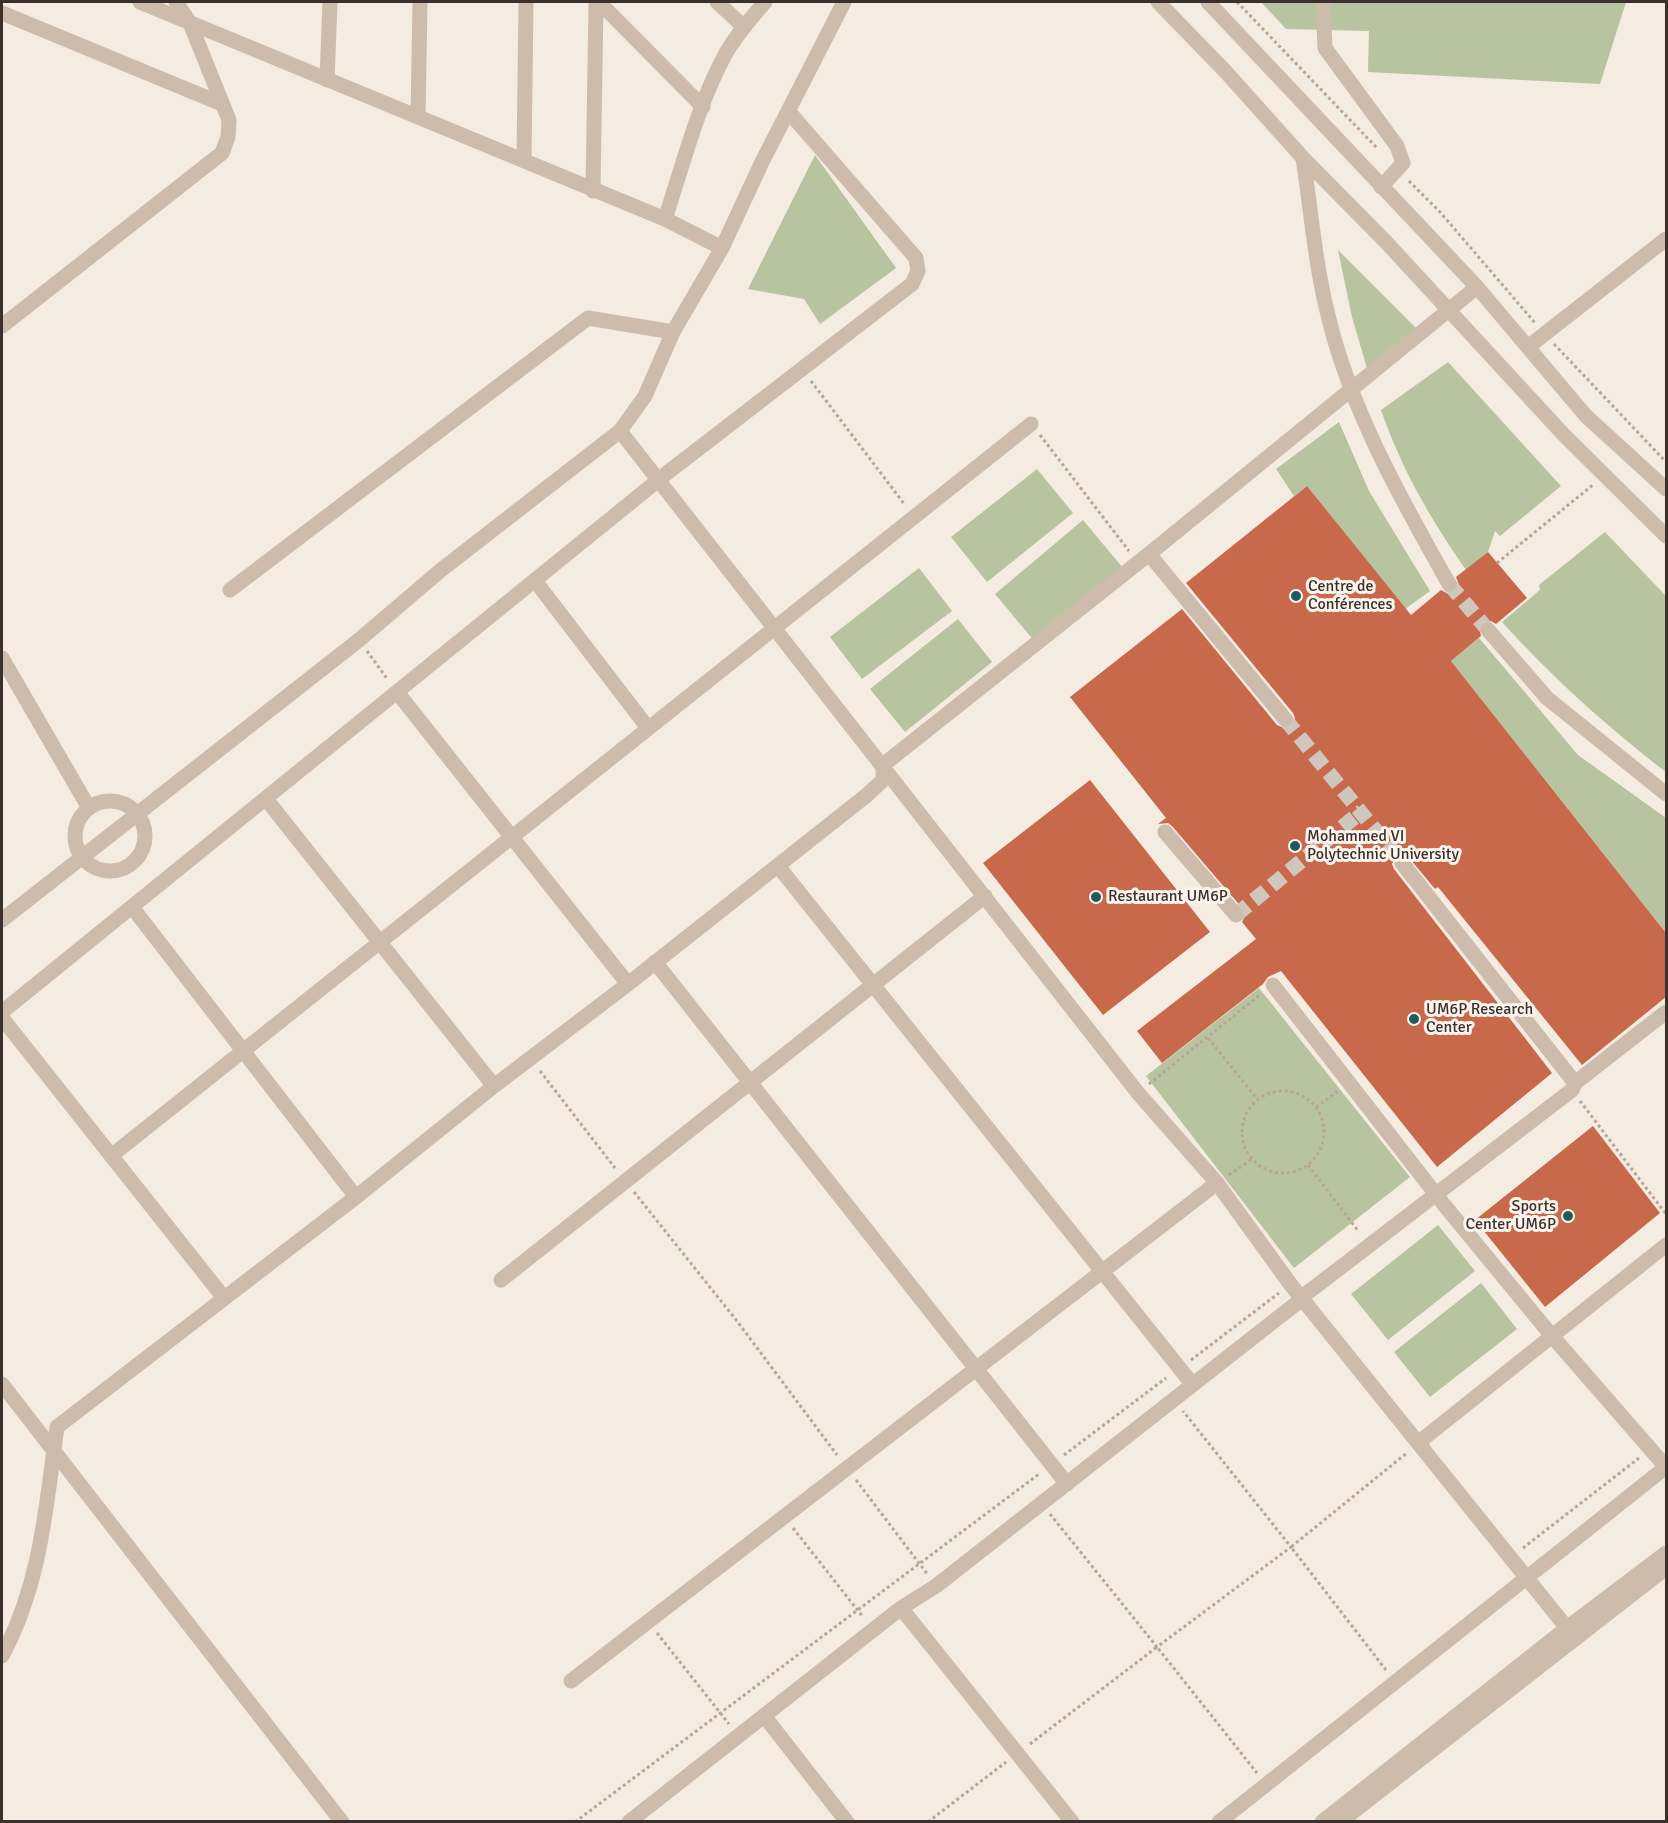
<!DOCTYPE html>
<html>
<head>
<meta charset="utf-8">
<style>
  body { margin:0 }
  #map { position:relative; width:1668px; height:1823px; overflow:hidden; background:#f4ebe1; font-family:Signika,sans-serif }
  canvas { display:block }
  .frame { position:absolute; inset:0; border:3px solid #3b302b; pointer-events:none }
</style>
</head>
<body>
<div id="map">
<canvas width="1668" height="1823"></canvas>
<div class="frame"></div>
</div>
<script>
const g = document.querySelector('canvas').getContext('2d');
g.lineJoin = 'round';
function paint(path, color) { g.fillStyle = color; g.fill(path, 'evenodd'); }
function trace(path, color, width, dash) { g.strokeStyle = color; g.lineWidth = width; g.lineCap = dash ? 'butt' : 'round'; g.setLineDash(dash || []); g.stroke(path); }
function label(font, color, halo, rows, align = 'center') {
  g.font = font + ' Signika,sans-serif'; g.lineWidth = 6; g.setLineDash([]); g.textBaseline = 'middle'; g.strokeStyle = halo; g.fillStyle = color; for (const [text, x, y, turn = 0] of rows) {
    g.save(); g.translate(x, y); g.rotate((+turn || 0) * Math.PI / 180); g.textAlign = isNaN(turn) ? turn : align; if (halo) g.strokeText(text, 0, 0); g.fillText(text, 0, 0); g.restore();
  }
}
paint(new Path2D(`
  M 1261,2 L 1626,2 L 1600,84 L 1368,72 L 1369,31 L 1286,29 Z
  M 815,155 L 896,268 L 820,324 L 804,299 L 748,289 Z
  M 1338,250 L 1425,337 L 1371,382 L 1352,317 Z
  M 1448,362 L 1561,486 L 1500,536 L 1495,531 L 1488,552 L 1466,570 C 1429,516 1403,472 1381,410 Z
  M 1339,422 L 1369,491 L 1430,591 L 1405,609 L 1307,486 L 1294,496 L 1276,469 Z
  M 1037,469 L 1073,513 L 987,582 L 951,537 Z
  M 1083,520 L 1123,568 L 1035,642 L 995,594 Z
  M 1605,532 L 1666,596 L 1666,772 C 1605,725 1554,679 1502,622 L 1540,590 L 1539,585 Z
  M 919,568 L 952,611 L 862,679 L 830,637 Z
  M 958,619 L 992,662 L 905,732 L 870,689 Z
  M 1479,638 L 1578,755 L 1666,818 L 1666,933 L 1451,661 Z
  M 1259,988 L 1410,1177 L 1294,1268 L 1146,1076 Z
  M 1438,1225 L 1475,1271 L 1388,1340 L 1351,1294 Z
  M 1481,1283 L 1517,1329 L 1430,1397 L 1394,1352 Z`), '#b8c4a0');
paint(new Path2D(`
  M 1307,486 L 1411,615 L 1441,590 L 1448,594 L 1454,592 L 1459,585 L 1456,577 L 1488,552 L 1527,598 L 1496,624 L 1491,621 L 1482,622 L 1479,627 L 1481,636 L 1451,661 L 1666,933 L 1666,997 L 1582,1065 L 1438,887 L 1435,889 L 1406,854 L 1396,856 L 1392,864 L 1394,869 L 1552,1073 L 1437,1167 L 1281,971 L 1268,977 L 1263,984 L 1162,1063 L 1137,1031 L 1256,939 L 1242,922 L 1246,914 L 1243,909 L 1172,826 L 1168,823 L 1158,824 L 1166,818 L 1070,697 L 1182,609 L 1277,725 L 1286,729 L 1292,726 L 1295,718 L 1293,713 L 1186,583 Z
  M 1090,780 L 1210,932 L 1103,1015 L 983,863 Z
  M 1593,1126 L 1660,1213 L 1545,1307 L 1475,1220 Z`), '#c8694b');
trace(new Path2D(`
  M 1449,584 L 1488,630
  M 1285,719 L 1402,863
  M 1236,915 L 1362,811`), '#cfc6bd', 15, [15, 8]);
trace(new Path2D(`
  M 1237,2 L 1377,148
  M 1409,181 L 1440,212 L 1536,324
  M 1554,344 L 1666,462
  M 811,381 L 905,505
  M 1040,435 L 1129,551
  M 1497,563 L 1594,484
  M 367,651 L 388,680
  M 1208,1038 L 1258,1100
  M 540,1071 L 615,1168
  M 1149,1084 L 1261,994
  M1242 1132a41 41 0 1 1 82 0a41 41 0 1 1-82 0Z
  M 1580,1101 L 1666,1214
  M 1316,1107 L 1338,1091
  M 1308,1165 L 1359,1232
  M 1229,1175 L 1252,1159
  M 634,1192 L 737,1321 L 837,1455
  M 1191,1360 L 1279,1293
  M 1064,1455 L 1166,1378
  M 856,1480 L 928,1575
  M 1050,1514 L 1157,1647 L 1291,1547 L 1183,1411
  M 793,1528 L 863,1617
  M 1523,1548 L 1639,1458
  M 657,1633 L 729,1724
  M 1386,1670 L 1291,1547 L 1408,1452
  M 1030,1744 L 1157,1647 L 1257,1773
  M 575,1822 L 1039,1474
  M 928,1822 L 1006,1762`), '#b9a596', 3, [3, 3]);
trace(new Path2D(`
  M 140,2 L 665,219 L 722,248
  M 599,2 L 703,107
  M 717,2 L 744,27
  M 1158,2 L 1225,71 L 1303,158 L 1386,242 L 1563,434 L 1666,536
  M 1208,2 L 1477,287 L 1586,416 L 1666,489
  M 1323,2 L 1325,48 L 1397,146 L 1403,163 L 1381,187
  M 2,13 L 222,104
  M 327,80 L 330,2
  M 418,117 L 420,2
  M 1303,158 C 1311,210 1315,264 1328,315 C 1350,409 1402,501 1449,584
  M 524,160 L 526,2
  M 593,191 L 596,2
  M 665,219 C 683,165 698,104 726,53 C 737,34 751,18 765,2
  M 2,326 L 222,153 L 228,137 L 229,120 L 190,23 L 176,2
  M 1528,347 L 1666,239
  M 620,431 L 1138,1093 L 1217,1183 L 1291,1285 L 1567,1628
  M 1149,554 L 1285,719
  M 536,582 L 648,728
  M 230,590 L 588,318 L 673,332
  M 1488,630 L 1547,698 L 1666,794
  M 2,658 L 89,808
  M 397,692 L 628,984
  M 266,799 L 494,1086
  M75 836a35 35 0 1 1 70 0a35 35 0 1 1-70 0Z
  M 1165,832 L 1236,915
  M 1402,863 L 1575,1083
  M 778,866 L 1193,1385
  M 132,907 L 356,1197
  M 2,920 L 359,640 L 441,570 L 620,431 L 645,396 L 673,332 L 722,248 L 762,162 L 844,2
  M 655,962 L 1067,1484
  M 1273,985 L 1445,1206 L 1552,1336 L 1666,1467
  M 2,1012 L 667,473 L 912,284 L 918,271 L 916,258 L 789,112
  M 2,1018 L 224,1298
  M 111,1156 L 1031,424
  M 501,1280 L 985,896
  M 1302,1297 L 1572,1090 L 1575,1083 L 1666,1012
  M 2,1384 L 342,1822
  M 1418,1443 L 1666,1245
  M 901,1608 L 1072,1822
  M 2,1656 C 41,1584 46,1506 57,1427 L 356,1197 L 494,1086 L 628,984 L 867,795 L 883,780 L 883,765 L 1149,554 L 1477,287
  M 571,1681 L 1217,1183
  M 765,1717 L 847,1822
  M 629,1822 L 901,1608 L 936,1586 L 1302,1299
  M 1219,1822 L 1666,1467
  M 1322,1822 L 1567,1628 L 1666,1553
  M 1340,1822 L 1666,1568`), '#cdbbac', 15);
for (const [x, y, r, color] of [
  [1296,596,6,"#1f5a5e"],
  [1295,846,6,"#1f5a5e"],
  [1096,897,6,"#1f5a5e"],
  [1414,1019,6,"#1f5a5e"],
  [1568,1216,6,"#1f5a5e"]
]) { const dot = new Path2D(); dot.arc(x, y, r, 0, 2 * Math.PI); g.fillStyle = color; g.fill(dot); trace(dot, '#fbf5ee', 2); }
label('16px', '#3b302b', '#fbf5ee', [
  ["Centre de",1308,587],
  ["Conférences",1308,605],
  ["Mohammed VI",1307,837],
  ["Polytechnic University",1307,855],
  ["Restaurant UM6P",1108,897],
  ["UM6P Research",1426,1010],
  ["Center",1426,1028],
  ["Sports",1556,1207,"right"],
  ["Center UM6P",1556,1225,"right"]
], 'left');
</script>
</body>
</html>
